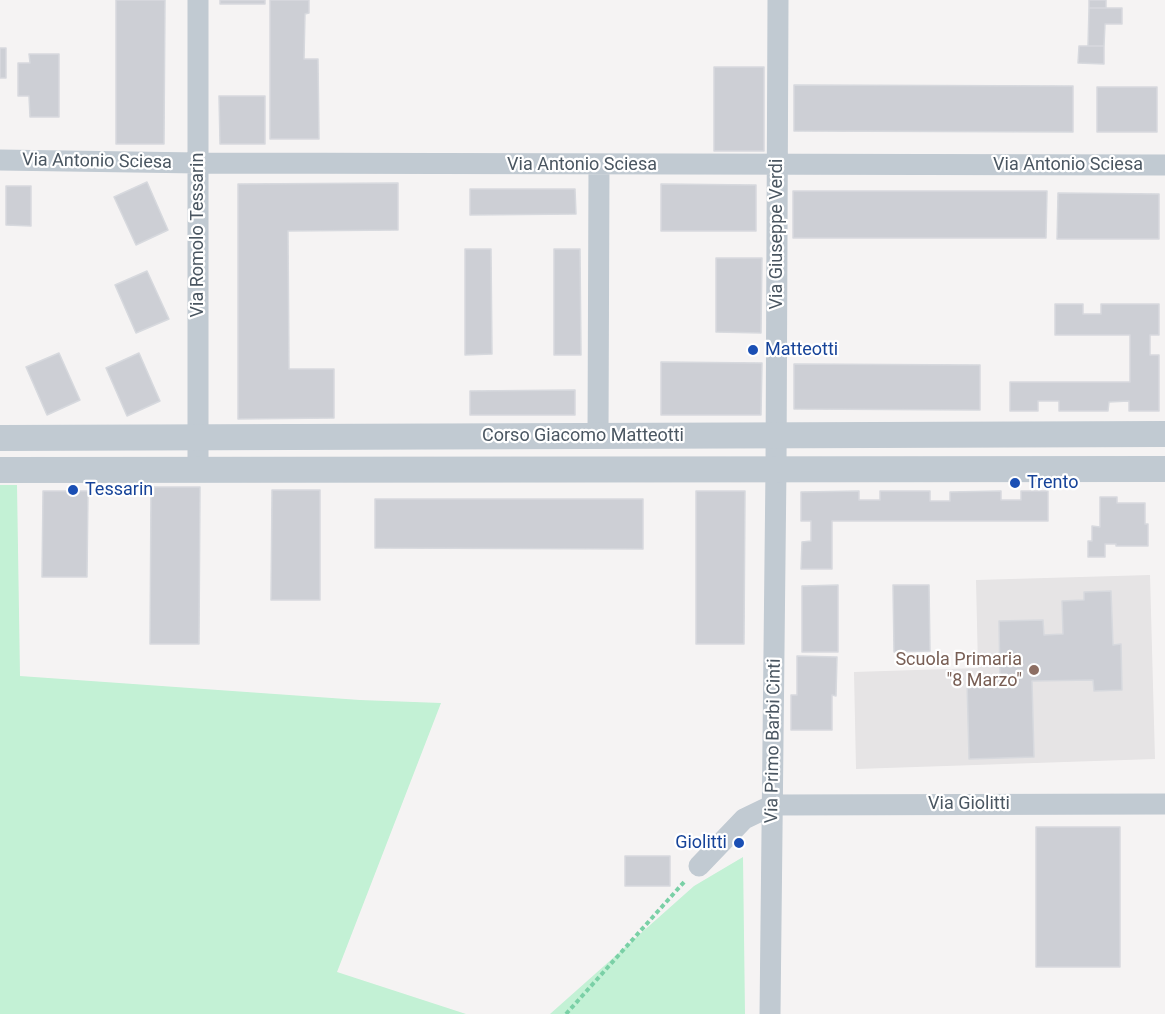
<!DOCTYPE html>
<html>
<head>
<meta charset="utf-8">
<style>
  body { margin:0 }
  canvas { display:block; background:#f5f3f3 }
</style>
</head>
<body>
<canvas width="1165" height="1014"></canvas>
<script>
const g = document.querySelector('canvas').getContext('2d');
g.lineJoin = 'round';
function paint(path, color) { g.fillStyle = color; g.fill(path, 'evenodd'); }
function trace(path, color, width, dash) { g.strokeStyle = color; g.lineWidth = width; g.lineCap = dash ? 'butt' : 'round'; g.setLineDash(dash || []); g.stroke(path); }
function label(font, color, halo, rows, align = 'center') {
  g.font = font + ' Roboto,sans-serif'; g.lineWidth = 4.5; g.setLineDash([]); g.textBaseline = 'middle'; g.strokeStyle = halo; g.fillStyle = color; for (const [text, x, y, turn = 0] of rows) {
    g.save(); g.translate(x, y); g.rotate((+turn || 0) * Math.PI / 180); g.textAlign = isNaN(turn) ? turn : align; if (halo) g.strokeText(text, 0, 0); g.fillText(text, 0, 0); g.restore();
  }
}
paint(new Path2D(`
  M 1150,575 L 1155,759 L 856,769 L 854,672 L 978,668 L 976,580 Z`), '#e6e4e5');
paint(new Path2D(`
  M 0,485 L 17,485 L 20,676 L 360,700 L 441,703 L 337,972 L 466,1014 L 0,1014 Z
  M 743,857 L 745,1014 L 550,1014 L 694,886 Z`), '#c3f1d5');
const building = new Path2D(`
  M 116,0 L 165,0 L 164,144 L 116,144 Z
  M 220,0 L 265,0 L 265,4 L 220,4 Z
  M 270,0 L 309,0 L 309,13 L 305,14 L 304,59 L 318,59 L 319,139 L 270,139 Z
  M 1089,0 L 1106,0 L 1106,8 L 1089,8 Z
  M 1089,8 L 1122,8 L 1122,24 L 1105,24 L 1104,46 L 1088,46 Z
  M 1079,46 L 1104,46 L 1104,64 L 1078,63 Z
  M 0,48 L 6,48 L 6,78 L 0,78 Z
  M 29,54 L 59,54 L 59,117 L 30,117 L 29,96 L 18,96 L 18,63 L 30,63 Z
  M 714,67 L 764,67 L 764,151 L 714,151 Z
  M 794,85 L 1073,86 L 1073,132 L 794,131 Z
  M 1097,87 L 1157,87 L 1157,132 L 1097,132 Z
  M 219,96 L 265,96 L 265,144 L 220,144 Z
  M 147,182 L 168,230 L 136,245 L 114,197 Z
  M 398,183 L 398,230 L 288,231 L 289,369 L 334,369 L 334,418 L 238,419 L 238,184 Z
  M 661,184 L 756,185 L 756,231 L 661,231 Z
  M 6,186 L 31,186 L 31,226 L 6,225 Z
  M 470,189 L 575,189 L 576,214 L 470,215 Z
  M 793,191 L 1047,191 L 1046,238 L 793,238 Z
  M 1058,193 L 1159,194 L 1159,239 L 1057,239 Z
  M 465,249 L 491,249 L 492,354 L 465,355 Z
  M 554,249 L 580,249 L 581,355 L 554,355 Z
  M 716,258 L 762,258 L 761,333 L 716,332 Z
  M 147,271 L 169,319 L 136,333 L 115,285 Z
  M 1055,304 L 1083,304 L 1083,314 L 1101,314 L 1101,304 L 1159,304 L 1159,335 L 1150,335 L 1150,355 L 1159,355 L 1159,411 L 1129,411 L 1129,401 L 1109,402 L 1108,411 L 1059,411 L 1059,401 L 1038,401 L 1038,411 L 1010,411 L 1010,382 L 1130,382 L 1130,335 L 1055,335 Z
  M 59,353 L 80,400 L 47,415 L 26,367 Z
  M 139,353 L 160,401 L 127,416 L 106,368 Z
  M 661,362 L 762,363 L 761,415 L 661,415 Z
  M 794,364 L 980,365 L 980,410 L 794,409 Z
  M 575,390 L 575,415 L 470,415 L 470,391 Z
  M 151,487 L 200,487 L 199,644 L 150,644 Z
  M 272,490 L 320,490 L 320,600 L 271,600 Z
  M 43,491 L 88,491 L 87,577 L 42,577 Z
  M 696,491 L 745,491 L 744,644 L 696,644 Z
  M 859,491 L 859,500 L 880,500 L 880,491 L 930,491 L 930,501 L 950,501 L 950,492 L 1001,491 L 1001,500 L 1021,500 L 1021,491 L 1048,491 L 1048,521 L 832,521 L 832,569 L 801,569 L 802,542 L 811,541 L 811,521 L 801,521 L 801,492 Z
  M 1100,497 L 1117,497 L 1117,503 L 1145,503 L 1145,524 L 1148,524 L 1148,546 L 1116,546 L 1116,544 L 1105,544 L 1105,557 L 1088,557 L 1088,541 L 1092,541 L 1092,526 L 1100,527 Z
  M 375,499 L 643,499 L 643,549 L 375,548 Z
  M 838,585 L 838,652 L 802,652 L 802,586 Z
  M 893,585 L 929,585 L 930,651 L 894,652 Z
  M 1111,591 L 1113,645 L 1121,644 L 1122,690 L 1094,691 L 1093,680 L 1032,681 L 1034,757 L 969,759 L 967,681 L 1000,680 L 999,621 L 1043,620 L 1044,635 L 1063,634 L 1062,601 L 1084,600 L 1084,592 Z
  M 797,656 L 837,657 L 836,696 L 832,695 L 832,730 L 791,730 L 791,695 L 797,695 Z
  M 1036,827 L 1120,827 L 1120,967 L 1036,967 Z
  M 625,856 L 670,856 L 670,886 L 625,886 Z`);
paint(building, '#cdcfd5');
trace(building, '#d7d9de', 1.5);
trace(new Path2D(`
  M 566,1014 L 685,881`), '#7ad0a6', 4, [4.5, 3]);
trace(new Path2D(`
  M 198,0 L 198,469
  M 0,160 L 198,163 L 1165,165
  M 598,436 L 599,165
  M 699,866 L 744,819 L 773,805 L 1165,804
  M 770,1014 L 776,468 L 778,0`), '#c1cad2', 21);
trace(new Path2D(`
  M 0,438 L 1165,434
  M 0,470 L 1165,469`), '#c1cad2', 26);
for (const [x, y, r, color] of [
  [753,350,6,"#1a4fb4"],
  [1015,483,6,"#1a4fb4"],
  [73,490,6,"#1a4fb4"],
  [1034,670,6,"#8d6e63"],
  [739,843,6,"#1a4fb4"]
]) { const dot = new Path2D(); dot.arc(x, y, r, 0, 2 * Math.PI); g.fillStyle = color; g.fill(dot); trace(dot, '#fff', 2); }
label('18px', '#4a5661', '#fff', [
  ["Via Antonio Sciesa",97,162,1],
  ["Via Antonio Sciesa",582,165],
  ["Via Antonio Sciesa",1068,165],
  ["Via Giuseppe Verdi",777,234,-90],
  ["Via Romolo Tessarin",198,235,-90],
  ["Corso Giacomo Matteotti",583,436],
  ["Via Primo Barbi Cinti",774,741,-89],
  ["Via Giolitti",969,804]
]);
label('18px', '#164399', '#fff', [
  ["Matteotti",765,350],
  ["Trento",1027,483],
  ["Tessarin",85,490],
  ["Giolitti",727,843,"right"]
], 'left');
label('18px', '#785e54', '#fff', [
  ["Scuola Primaria",1022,660],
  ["\"8 Marzo\"",1022,681]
], 'right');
</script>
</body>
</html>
